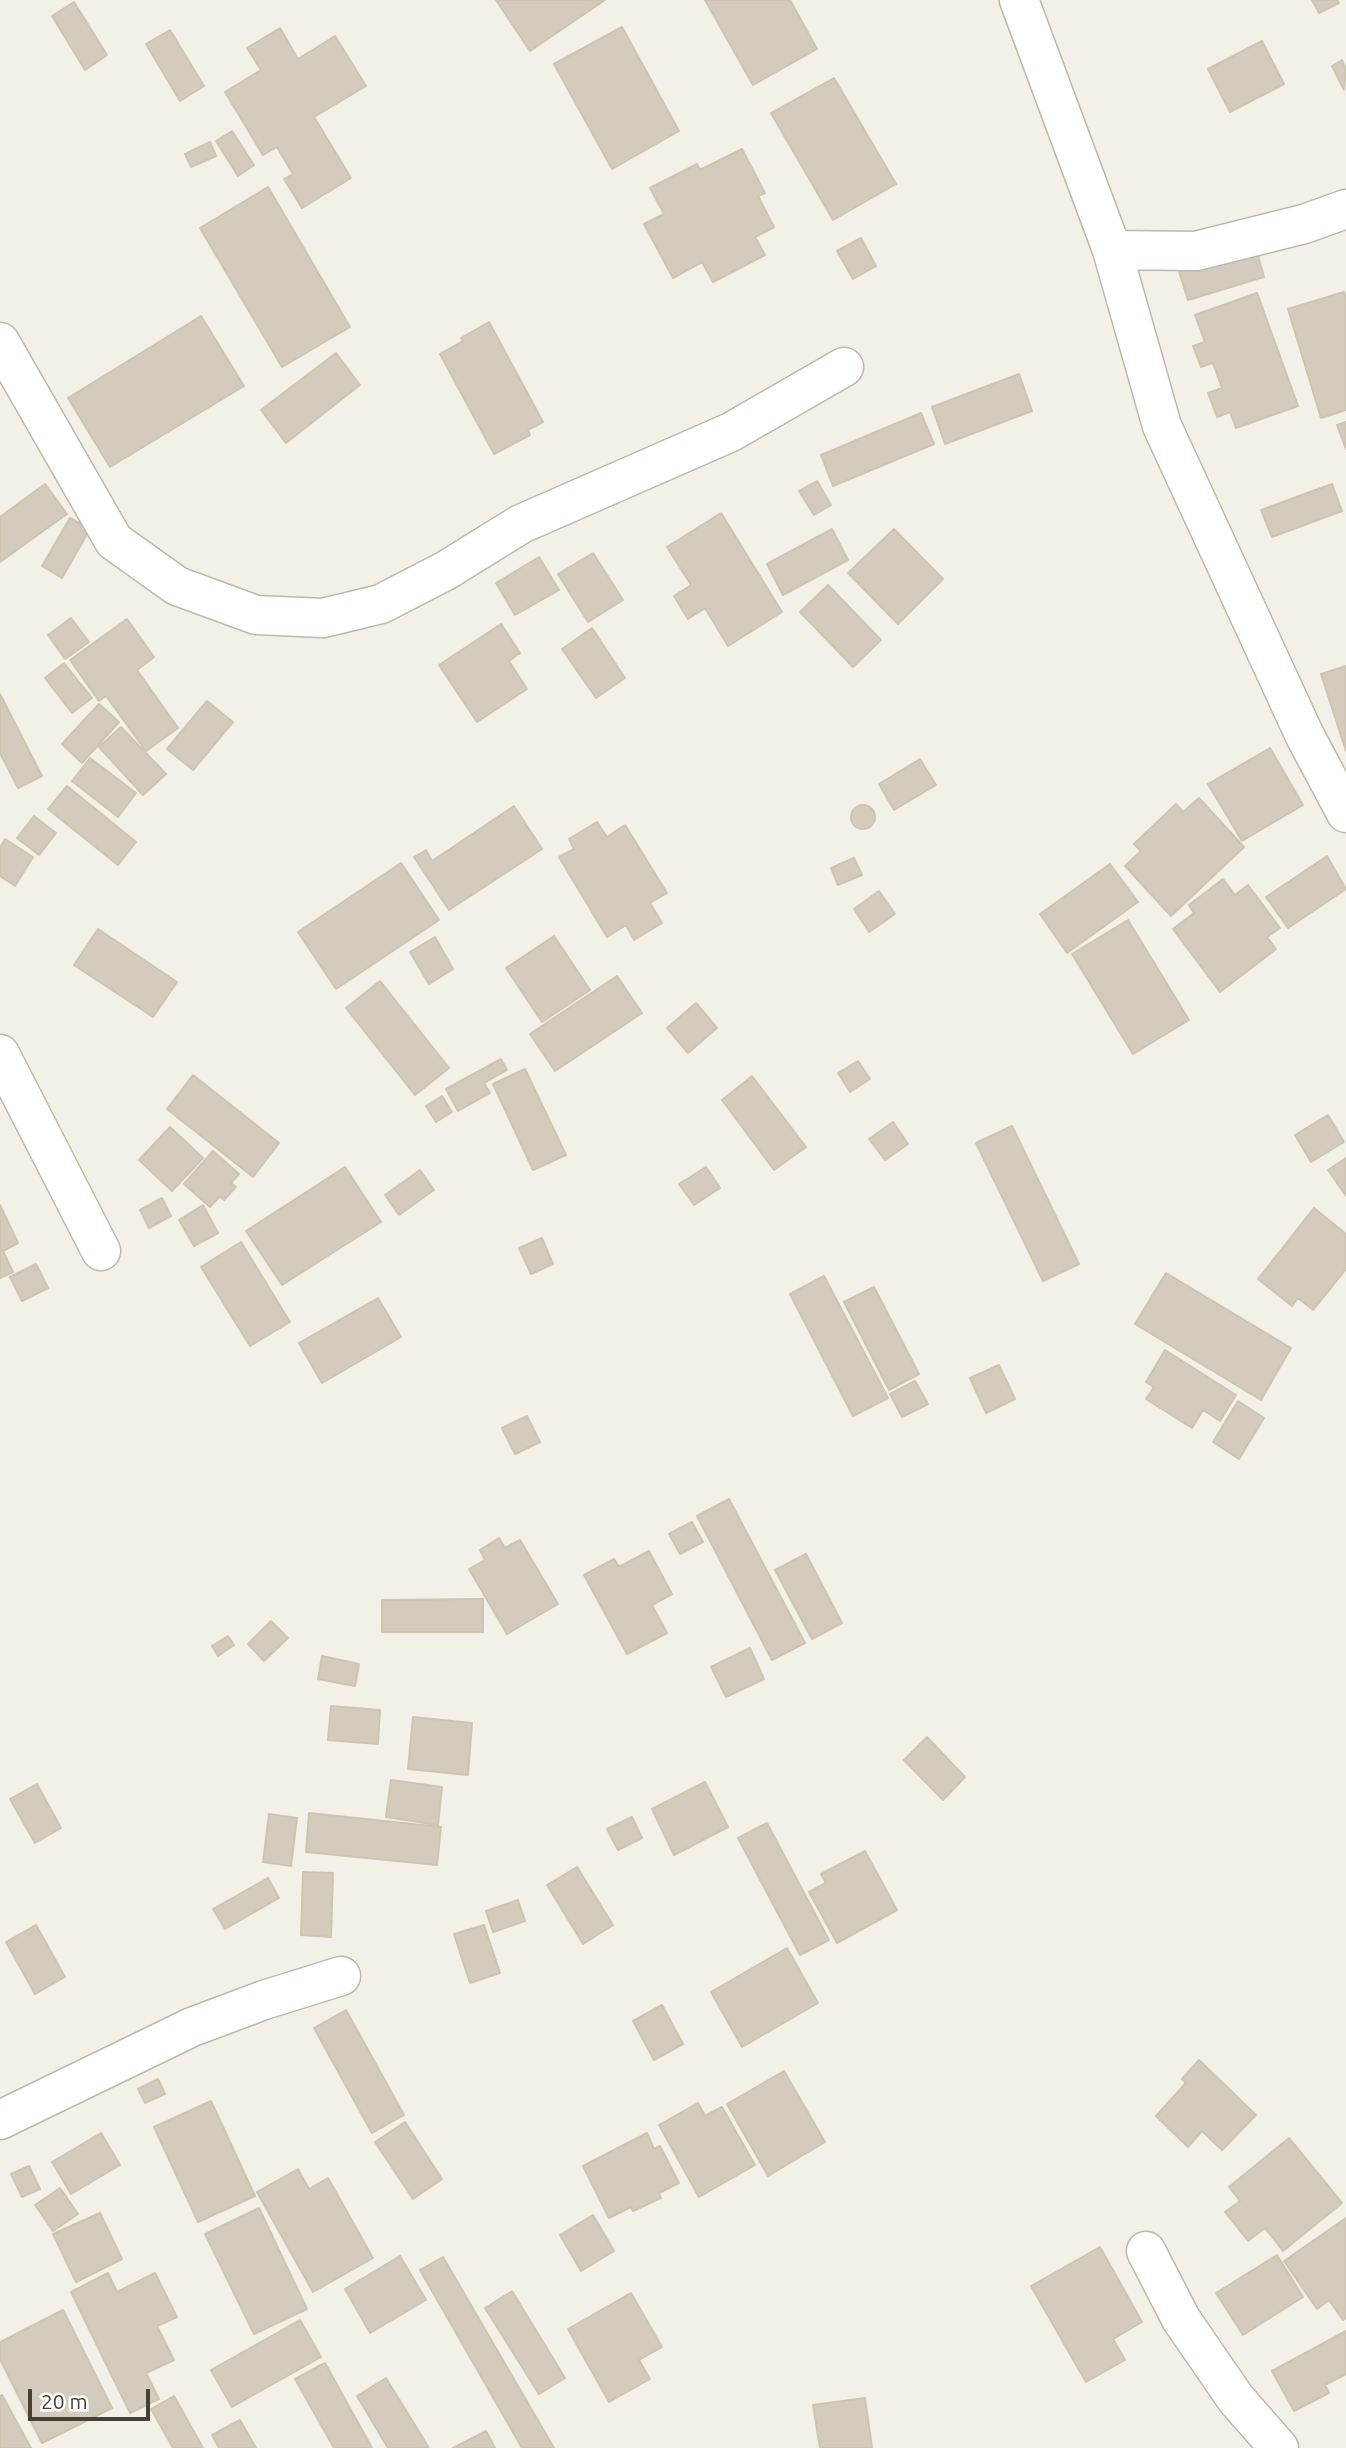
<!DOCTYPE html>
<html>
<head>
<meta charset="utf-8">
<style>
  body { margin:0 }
  #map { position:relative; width:1346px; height:2448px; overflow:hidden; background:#f2f0e7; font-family:Ubuntu,sans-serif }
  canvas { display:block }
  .scale { position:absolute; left:28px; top:2389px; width:122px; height:32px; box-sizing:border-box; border:4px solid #454137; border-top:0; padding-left:9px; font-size:21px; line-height:24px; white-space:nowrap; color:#454137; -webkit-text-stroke:5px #fff; paint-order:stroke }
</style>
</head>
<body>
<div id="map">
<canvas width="1346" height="2448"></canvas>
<div class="scale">20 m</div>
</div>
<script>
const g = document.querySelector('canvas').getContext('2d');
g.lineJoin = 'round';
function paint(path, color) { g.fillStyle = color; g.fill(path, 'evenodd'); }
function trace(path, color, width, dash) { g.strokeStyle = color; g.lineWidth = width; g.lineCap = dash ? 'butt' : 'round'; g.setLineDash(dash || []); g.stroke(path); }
const building = new Path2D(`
  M 496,0 L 605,0 L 530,51 Z
  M 705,0 L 790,0 L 817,49 L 753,85 Z
  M 1312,0 L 1337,0 L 1339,3 L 1319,13 Z
  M 74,2 L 107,55 L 85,70 L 52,16 Z
  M 622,27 L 679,131 L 612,169 L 554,64 Z
  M 280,28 L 298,59 L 335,36 L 366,86 L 314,117 L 351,178 L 302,208 L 284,179 L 293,174 L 277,147 L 263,155 L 225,92 L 261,70 L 247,48 Z
  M 170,30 L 204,86 L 180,101 L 146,44 Z
  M 1262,41 L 1284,84 L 1230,112 L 1208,69 Z
  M 1342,60 L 1346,69 L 1344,90 L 1332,66 Z
  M 834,78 L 896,184 L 833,220 L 771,113 Z
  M 232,131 L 254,165 L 238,176 L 216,141 Z
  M 210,142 L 216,156 L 191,167 L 185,154 Z
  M 742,149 L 765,193 L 758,196 L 774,227 L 755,237 L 765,255 L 713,282 L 702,262 L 673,278 L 644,224 L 664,214 L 650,188 L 697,164 L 700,170 Z
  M 268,187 L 350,327 L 282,367 L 200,228 Z
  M 861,238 L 876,266 L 853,279 L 837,251 Z
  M 1255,245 L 1264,277 L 1188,300 L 1178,268 Z
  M 1344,292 L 1346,300 L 1346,410 L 1321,418 L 1288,309 Z
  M 1257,293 L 1298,406 L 1236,428 L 1230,412 L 1217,417 L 1208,393 L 1222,388 L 1213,363 L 1201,367 L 1193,346 L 1205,342 L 1195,315 Z
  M 201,316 L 244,386 L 110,467 L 68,398 Z
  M 489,322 L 543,422 L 528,430 L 530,435 L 494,454 L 440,354 L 463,341 L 461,338 Z
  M 336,353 L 360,385 L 286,443 L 261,410 Z
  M 1019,374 L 1032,411 L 945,444 L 932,407 Z
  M 921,413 L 934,444 L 833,486 L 821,455 Z
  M 1346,422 L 1346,449 L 1337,425 Z
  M 817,481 L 831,505 L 814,515 L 799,491 Z
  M 45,484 L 67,514 L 0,562 L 0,517 Z
  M 1332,484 L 1342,511 L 1272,537 L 1261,510 Z
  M 721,513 L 782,612 L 728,646 L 705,608 L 688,619 L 674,596 L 691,585 L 667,547 Z
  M 70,518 L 90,529 L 62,578 L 42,566 Z
  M 832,529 L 848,560 L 783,595 L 767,564 Z
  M 894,529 L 943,579 L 898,624 L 848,573 Z
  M 593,553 L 623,600 L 588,622 L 558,574 Z
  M 539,557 L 559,590 L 515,615 L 496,583 Z
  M 828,585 L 881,640 L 853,667 L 800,612 Z
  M 71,618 L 89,642 L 65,659 L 48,635 Z
  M 127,619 L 154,657 L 137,670 L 178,728 L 146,751 L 106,696 L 99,701 L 70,660 Z
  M 501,624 L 520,653 L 509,661 L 527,689 L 477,722 L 439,665 Z
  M 592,628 L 625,678 L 596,698 L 562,649 Z
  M 64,663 L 92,698 L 72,713 L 45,678 Z
  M 1346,666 L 1346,751 L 1321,674 Z
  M 0,694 L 42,776 L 18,788 L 0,753 Z
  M 207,701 L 233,722 L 193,770 L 167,749 Z
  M 99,704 L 119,722 L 82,763 L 62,744 Z
  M 121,727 L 166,774 L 143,795 L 99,747 Z
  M 1270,748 L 1303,805 L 1242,841 L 1208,784 Z
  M 90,758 L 136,793 L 118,817 L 72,781 Z
  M 920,759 L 936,785 L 894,810 L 879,784 Z
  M 67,786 L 136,842 L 118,865 L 48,809 Z
  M 1199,798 L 1244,847 L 1171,916 L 1125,866 L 1141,851 L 1134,844 L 1176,804 L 1183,812 Z
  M851 817a12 12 0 1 1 24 0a12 12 0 1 1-24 0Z
  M 514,806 L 542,849 L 449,910 L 414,857 L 426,850 L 432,861 Z
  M 34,816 L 56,833 L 39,855 L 17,838 Z
  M 597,822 L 607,837 L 625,825 L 667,893 L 650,903 L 662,923 L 634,940 L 626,925 L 607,937 L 559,857 L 574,849 L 569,839 Z
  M 5,839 L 33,857 L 15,886 L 0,876 L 0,848 Z
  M 1327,856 L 1346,889 L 1288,928 L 1266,897 Z
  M 854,858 L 862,875 L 838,885 L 831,868 Z
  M 401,863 L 439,920 L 336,989 L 298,932 Z
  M 1110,864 L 1138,902 L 1067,953 L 1040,914 Z
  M 1223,879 L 1235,895 L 1248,885 L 1280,928 L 1267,937 L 1276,949 L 1220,992 L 1173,929 L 1194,913 L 1189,905 Z
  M 879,891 L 895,914 L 869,932 L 854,909 Z
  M 1128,920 L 1189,1020 L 1133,1054 L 1072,954 Z
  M 98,929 L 177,982 L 153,1017 L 74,965 Z
  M 554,936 L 590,990 L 542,1022 L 506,968 Z
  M 435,937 L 453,969 L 429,984 L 410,952 Z
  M 617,976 L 642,1013 L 555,1071 L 530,1034 Z
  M 380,981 L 449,1068 L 415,1095 L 346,1008 Z
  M 696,1003 L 717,1028 L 688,1053 L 667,1028 Z
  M 501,1059 L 507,1070 L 484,1083 L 490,1093 L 458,1111 L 446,1089 Z
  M 858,1061 L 870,1079 L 850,1092 L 838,1073 Z
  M 525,1069 L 566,1155 L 533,1170 L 493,1084 Z
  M 193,1075 L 279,1143 L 253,1177 L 167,1109 Z
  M 752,1076 L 806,1147 L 774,1170 L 722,1100 Z
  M 442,1096 L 452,1112 L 436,1122 L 426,1106 Z
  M 1328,1115 L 1344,1142 L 1311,1162 L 1295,1135 Z
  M 893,1122 L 908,1144 L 885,1160 L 869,1139 Z
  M 1012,1126 L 1079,1264 L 1043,1281 L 976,1143 Z
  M 170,1127 L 203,1158 L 172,1191 L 139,1160 Z
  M 213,1151 L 239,1174 L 231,1183 L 236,1187 L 224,1200 L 220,1196 L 210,1207 L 184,1184 Z
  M 1346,1158 L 1346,1196 L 1328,1170 Z
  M 345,1167 L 381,1222 L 282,1285 L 246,1231 Z
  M 706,1167 L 720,1188 L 694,1205 L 679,1184 Z
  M 420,1170 L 434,1190 L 399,1215 L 385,1195 Z
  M 162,1198 L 171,1216 L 149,1228 L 140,1210 Z
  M 0,1205 L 18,1243 L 3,1251 L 13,1272 L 0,1278 Z
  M 203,1205 L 218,1233 L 194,1246 L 179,1220 Z
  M 1314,1208 L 1346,1234 L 1346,1269 L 1313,1310 L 1298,1298 L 1292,1306 L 1258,1279 Z
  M 542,1238 L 553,1264 L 531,1274 L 519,1248 Z
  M 241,1242 L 290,1322 L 250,1346 L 201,1267 Z
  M 36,1264 L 48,1288 L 22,1301 L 10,1277 Z
  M 1166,1273 L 1291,1348 L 1261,1400 L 1135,1324 Z
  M 824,1276 L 888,1398 L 853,1416 L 790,1294 Z
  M 874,1287 L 919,1374 L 889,1390 L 844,1302 Z
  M 378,1298 L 401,1337 L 322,1383 L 299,1343 Z
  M 1165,1350 L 1236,1395 L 1220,1421 L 1203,1410 L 1192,1428 L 1146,1399 L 1154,1387 L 1146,1382 Z
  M 999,1365 L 1015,1399 L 986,1413 L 970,1378 Z
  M 915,1381 L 928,1404 L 902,1417 L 890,1394 Z
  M 1238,1401 L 1264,1418 L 1239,1459 L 1213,1442 Z
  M 527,1416 L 540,1442 L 515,1454 L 502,1428 Z
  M 729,1499 L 805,1643 L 772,1660 L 697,1516 Z
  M 692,1522 L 703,1542 L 680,1554 L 669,1534 Z
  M 499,1538 L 505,1548 L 520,1540 L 558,1604 L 507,1634 L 469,1569 L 485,1560 L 480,1550 Z
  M 649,1551 L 672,1594 L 652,1605 L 667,1633 L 627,1654 L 584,1575 L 614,1559 L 619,1567 Z
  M 806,1554 L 842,1623 L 812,1639 L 775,1570 Z
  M 483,1599 L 483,1632 L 382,1632 L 382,1600 Z
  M 271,1621 L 288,1638 L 264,1661 L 248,1644 Z
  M 228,1636 L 234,1645 L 218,1656 L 212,1646 Z
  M 750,1648 L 764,1679 L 726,1697 L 711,1667 Z
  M 322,1656 L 359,1664 L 355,1686 L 318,1679 Z
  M 331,1706 L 380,1710 L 378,1744 L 328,1740 Z
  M 413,1717 L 472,1723 L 468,1775 L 408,1769 Z
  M 927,1737 L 965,1777 L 943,1800 L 904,1760 Z
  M 391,1780 L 442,1787 L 438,1825 L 386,1817 Z
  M 705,1782 L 728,1827 L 674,1855 L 652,1809 Z
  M 37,1784 L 61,1828 L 35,1843 L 10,1799 Z
  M 309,1813 L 441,1827 L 437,1865 L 306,1852 Z
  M 269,1814 L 297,1818 L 291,1866 L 263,1862 Z
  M 632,1817 L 642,1838 L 618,1850 L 607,1829 Z
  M 767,1823 L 829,1940 L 800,1955 L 738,1838 Z
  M 865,1851 L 897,1910 L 837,1943 L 809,1892 L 826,1883 L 821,1874 Z
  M 577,1867 L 613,1925 L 583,1944 L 547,1885 Z
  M 303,1872 L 333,1873 L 331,1937 L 301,1935 Z
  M 268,1878 L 279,1898 L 225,1929 L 213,1909 Z
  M 518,1900 L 525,1921 L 493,1932 L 486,1911 Z
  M 36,1925 L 65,1977 L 35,1994 L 6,1942 Z
  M 484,1925 L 500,1973 L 470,1983 L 454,1934 Z
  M 787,1948 L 818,2003 L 742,2047 L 711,1992 Z
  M 662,2005 L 683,2044 L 654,2060 L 633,2021 Z
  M 346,2010 L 404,2115 L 372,2133 L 314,2028 Z
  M 1199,2060 L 1256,2115 L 1222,2150 L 1202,2131 L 1188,2147 L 1156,2116 L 1186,2083 L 1182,2079 Z
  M 784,2071 L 825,2142 L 768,2176 L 727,2104 Z
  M 158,2079 L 165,2094 L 145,2103 L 138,2089 Z
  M 211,2101 L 255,2196 L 198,2222 L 154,2127 Z
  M 698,2103 L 705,2116 L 722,2107 L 755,2165 L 699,2197 L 659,2125 Z
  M 405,2122 L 442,2179 L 413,2199 L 375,2142 Z
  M 101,2133 L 120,2165 L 71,2194 L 52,2162 Z
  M 647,2133 L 654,2149 L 660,2146 L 679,2183 L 659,2193 L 661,2198 L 633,2211 L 631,2207 L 609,2218 L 583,2166 Z
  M 1289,2138 L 1342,2203 L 1283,2251 L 1265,2228 L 1248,2241 L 1225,2212 L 1240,2201 L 1229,2187 Z
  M 29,2166 L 40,2189 L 22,2197 L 11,2174 Z
  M 298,2169 L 309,2189 L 328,2178 L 373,2258 L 313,2292 L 257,2192 Z
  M 60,2188 L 78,2214 L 53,2231 L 35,2205 Z
  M 259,2208 L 307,2309 L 254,2334 L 205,2234 Z
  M 100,2213 L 122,2259 L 76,2282 L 53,2234 Z
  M 593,2215 L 614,2251 L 581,2271 L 560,2235 Z
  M 1346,2218 L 1346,2318 L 1343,2320 L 1329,2300 L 1317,2309 L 1284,2261 Z
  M 1100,2247 L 1142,2322 L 1113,2339 L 1125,2360 L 1086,2382 L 1031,2286 Z
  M 1277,2255 L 1303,2297 L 1243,2335 L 1216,2293 Z
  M 400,2256 L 426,2300 L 370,2333 L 345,2289 Z
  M 443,2257 L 554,2448 L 522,2448 L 420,2270 Z
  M 108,2273 L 117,2292 L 155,2273 L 177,2317 L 157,2326 L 174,2360 L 146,2373 L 159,2399 L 130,2413 L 71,2292 Z
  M 512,2291 L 565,2378 L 539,2394 L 485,2308 Z
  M 631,2293 L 662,2347 L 639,2360 L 650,2379 L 609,2402 L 568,2329 Z
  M 63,2310 L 112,2408 L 42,2443 L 0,2359 L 0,2342 Z
  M 300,2320 L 321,2357 L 232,2407 L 211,2370 Z
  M 1346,2331 L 1346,2374 L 1325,2385 L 1329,2393 L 1294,2411 L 1272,2371 Z
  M 325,2363 L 372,2448 L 334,2448 L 295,2379 Z
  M 386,2378 L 429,2448 L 388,2448 L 357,2396 Z
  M 2,2395 L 31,2448 L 0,2448 L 0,2396 Z
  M 174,2396 L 203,2448 L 173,2448 L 151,2409 Z
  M 865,2398 L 872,2448 L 820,2448 L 813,2405 Z
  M 240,2420 L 256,2448 L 219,2448 L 212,2435 Z
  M 486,2431 L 495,2448 L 453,2448 Z`);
paint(building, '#d3ccbe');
trace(building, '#cdc5b1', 2);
const street = new Path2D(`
  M 1019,0 L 1112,250 L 1162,426 L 1305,736 L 1346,813
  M 1112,250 L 1196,251 L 1304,224 L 1346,209
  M 0,342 L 114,541 L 177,586 L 256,615 L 323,618 L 381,604 L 445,571 L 521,524 L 731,432 L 844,367
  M 0,1054 L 101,1251
  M 0,2120 L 192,2027 L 264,2000 L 341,1976
  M 1146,2251 L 1181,2319 L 1236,2399 L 1279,2448`);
trace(street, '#bdb8ab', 41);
trace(street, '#fff', 38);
</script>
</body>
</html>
